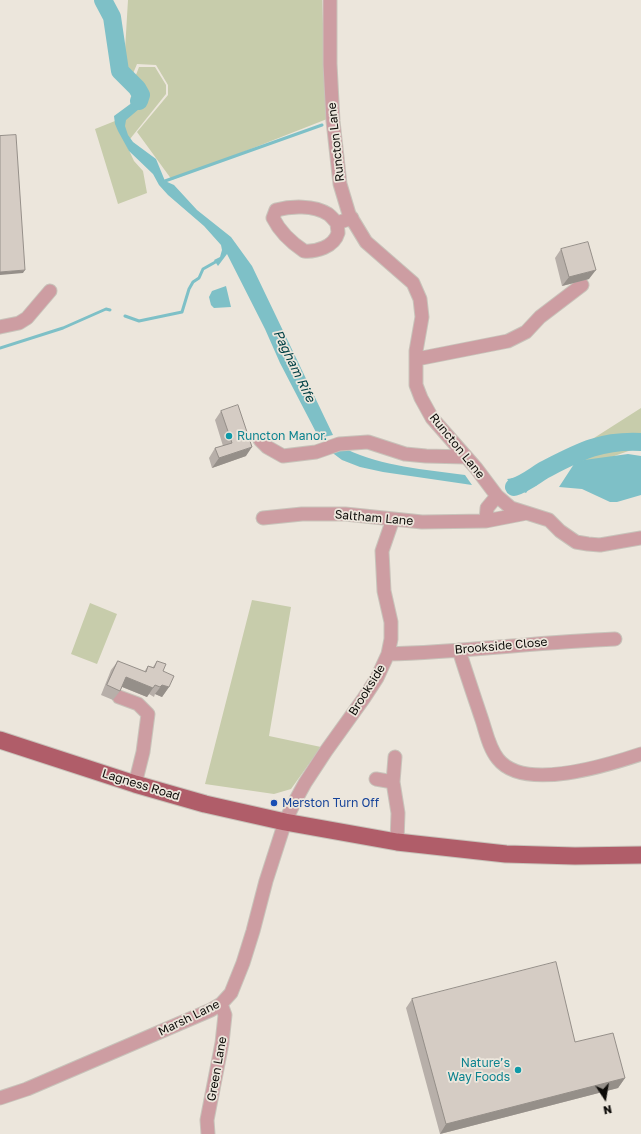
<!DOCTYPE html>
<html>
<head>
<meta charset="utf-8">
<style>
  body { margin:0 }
  #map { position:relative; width:641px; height:1134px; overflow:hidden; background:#ece6dc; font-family:"Golos Text",sans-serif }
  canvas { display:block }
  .north { position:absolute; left:585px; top:1078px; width:40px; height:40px; -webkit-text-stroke:3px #ece6dc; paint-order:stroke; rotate:168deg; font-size:11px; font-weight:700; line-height:16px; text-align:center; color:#0d0b08 }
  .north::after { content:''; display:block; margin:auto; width:14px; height:18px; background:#0d0b08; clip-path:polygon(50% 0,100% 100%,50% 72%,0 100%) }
</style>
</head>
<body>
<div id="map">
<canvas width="641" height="1134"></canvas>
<div class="north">N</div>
</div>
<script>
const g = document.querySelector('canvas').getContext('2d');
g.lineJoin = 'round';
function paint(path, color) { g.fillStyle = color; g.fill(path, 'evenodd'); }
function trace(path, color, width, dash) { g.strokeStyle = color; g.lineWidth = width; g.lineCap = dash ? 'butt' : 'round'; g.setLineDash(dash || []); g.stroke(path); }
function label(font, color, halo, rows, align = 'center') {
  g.font = font + ' "Golos Text",sans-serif'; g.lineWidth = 3.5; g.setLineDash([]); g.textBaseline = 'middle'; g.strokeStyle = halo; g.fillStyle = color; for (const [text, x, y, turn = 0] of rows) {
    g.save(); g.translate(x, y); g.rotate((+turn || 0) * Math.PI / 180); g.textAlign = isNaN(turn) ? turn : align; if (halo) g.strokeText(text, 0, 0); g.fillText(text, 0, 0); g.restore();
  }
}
paint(new Path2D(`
  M 128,0 L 322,0 L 327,119 L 172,180 L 137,132 L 168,95 L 168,85 L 156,65 L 137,64 L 132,76 L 124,67 Z
  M 139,67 L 155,67 L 166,85 L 166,94 L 126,144 L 134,161 L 143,171 L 147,193 L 118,204 L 95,129 L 115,121 L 141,104 L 144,97 L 140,84 L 134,80 Z
  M 641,408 L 641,448 L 637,448 L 583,467 L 572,452 Z
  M 252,600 L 291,607 L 269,736 L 321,747 L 291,789 L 274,794 L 205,784 Z
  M 90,603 L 117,614 L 97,664 L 71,654 Z`), '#c7ccab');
paint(new Path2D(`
  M 134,80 L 140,84 L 144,97 L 139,109 L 126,120 L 125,126 L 128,135 L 133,142 L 156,159 L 165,181 L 174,185 L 197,210 L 231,237 L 252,266 L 333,435 L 319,438 L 280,363 L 265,329 L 227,254 L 218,266 L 214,260 L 220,257 L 222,250 L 221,245 L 204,226 L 168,195 L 159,185 L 153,174 L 129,151 L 118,131 L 115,124 L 114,116 L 133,102 L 133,96 L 126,85 Z
  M 226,286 L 231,307 L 214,308 L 211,305 L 209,297 L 212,291 Z
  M 346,449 C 383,467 424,469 465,475 L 472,485 L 383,472 L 360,467 L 342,460 L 330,451 Z
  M 628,454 L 641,456 L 641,495 L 617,502 L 610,502 L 582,489 L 559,487 L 574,464 L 584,460 Z
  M 534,472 L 540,481 L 536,486 L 530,487 L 526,493 L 514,487 L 507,479 L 529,476 Z`), '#7ec0c7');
trace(new Path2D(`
  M 165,181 L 322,125
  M 125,316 L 139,321 L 182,312 L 189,289 L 193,282 L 199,278 L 203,269 L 219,260
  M 0,348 L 63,328 L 106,309 L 110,310`), '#7ec0c7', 3);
trace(new Path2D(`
  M 103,0 L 112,17 L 120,71 L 137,88 L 141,95 L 139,101
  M 514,487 C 526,483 534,476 544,470 C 579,452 600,440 641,442`), '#7ec0c7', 18);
const minor = new Path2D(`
  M 330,0 L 330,64 L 333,121 L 340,184 L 349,214 L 366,242 L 413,283 L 420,299 L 422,317 L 416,351 L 416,385 L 421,398 L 432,418 L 476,468 L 497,496 L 511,508 L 549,520 L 560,531 L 576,542 L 588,544 L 600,545 L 641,538
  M 337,223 C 337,226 338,230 338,233 C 334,247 316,252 304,251 C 292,243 280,232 273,218 L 276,210 C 291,206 314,205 328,214 C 331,216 334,220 337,223 L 352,218
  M 0,327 L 19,323 L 27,318 L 50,291
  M 417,359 L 508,341 L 526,332 L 540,317 L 582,285
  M 260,440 L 267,447 L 283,456 L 316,452 L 339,444 L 368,442 L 405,454 L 426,456 L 466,457
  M 263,518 L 302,514 L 345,514 L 422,522 L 486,521 L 527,513
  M 486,521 L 487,508 L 497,496
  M 459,650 C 466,673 474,696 482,720 C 486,732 489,748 498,759 C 524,792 608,765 641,754
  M 388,654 C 464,652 539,642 615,639
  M 119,697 L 138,704 L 148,714 L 143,752 L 135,784
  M 395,757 L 393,782 L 398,813 L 397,842
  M 376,779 L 393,782
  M 0,1098 L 27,1089 L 211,1010 L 221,1004 L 231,993 L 243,963 L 253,931 L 266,881 L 285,822 L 293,805 L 305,783 L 326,751 L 364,698 L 377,678 L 388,654 L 391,639 L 391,622 L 384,591 L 382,551 L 393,519
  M 208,1134 L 207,1120 L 222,1043 L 225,1015 L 221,1004`);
const major = new Path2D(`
  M 0,740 L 135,784 L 205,804 L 285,822 L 397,842 L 506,854 L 575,856 L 641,855`);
trace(minor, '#c8c3ba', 15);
trace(major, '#c8c3ba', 19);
trace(minor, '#cd9da2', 13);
trace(major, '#b05d69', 17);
paint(new Path2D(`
  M 561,249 L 589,279 L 562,286 L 555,258 Z
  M 221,411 L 246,456 L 212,468 L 209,458 L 215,448 L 223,446 L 215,420 Z
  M 118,661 L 144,672 L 148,666 L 153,667 L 157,661 L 163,671 L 169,687 L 162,697 L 155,694 L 154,697 L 149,694 L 147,697 L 122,687 L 120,691 L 113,700 L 101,695 L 111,670 Z
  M 412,999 L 575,1042 L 625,1078 L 618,1088 L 440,1134 L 406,1008 Z`), '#b7afa9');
paint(new Path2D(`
  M 25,270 L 23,273 L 0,275 L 0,272 Z
  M 596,270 L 589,279 L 562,286 L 569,277 Z
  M 252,447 L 246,456 L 212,468 L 219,458 Z
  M 126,677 L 153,688 L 147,697 L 120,686 Z
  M 162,685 L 169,687 L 162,697 L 155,694 Z
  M 625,1078 L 618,1088 L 440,1134 L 446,1124 Z`), '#958f89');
const building = new Path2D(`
  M 16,135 L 25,270 L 0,272 L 0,136 Z
  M 588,242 L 596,270 L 569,277 L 561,249 Z
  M 238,405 L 252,447 L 219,458 L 215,448 L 232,443 L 221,411 Z
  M 118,661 L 146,672 L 148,666 L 154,668 L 157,661 L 166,664 L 163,671 L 174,676 L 169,687 L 162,685 L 160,687 L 155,685 L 153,688 L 126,677 L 120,691 L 107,685 Z
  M 556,962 L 575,1042 L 613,1033 L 625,1078 L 446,1124 L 412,999 Z`);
paint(building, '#d5ccc4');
trace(building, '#958f89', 1);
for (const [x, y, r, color] of [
  [229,436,4,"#0f9aa8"],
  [274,803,4,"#1a4fb4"],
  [518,1070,4,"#0f9aa8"]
]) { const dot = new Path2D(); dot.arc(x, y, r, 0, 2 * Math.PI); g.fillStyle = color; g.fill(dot); trace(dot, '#ece6dc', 1.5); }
label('12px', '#0d0b08', '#ece6dc', [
  ["Runcton Lane",336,142,-96],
  ["Runcton Lane",457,446,51],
  ["Saltham Lane",374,518,5],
  ["Brookside Close",501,646,-5],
  ["Brookside",367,690,-58],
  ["Lagness Road",141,785,17],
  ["Marsh Lane",189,1018,-26],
  ["Green Lane",217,1069,-80]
]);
label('12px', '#0d838f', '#ece6dc', [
  ["Runcton Manor.",237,436],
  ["Nature’s",510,1063,"right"],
  ["Way Foods",510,1077,"right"]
], 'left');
label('12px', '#164399', '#ece6dc', [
  ["Merston Turn Off",282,803]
], 'left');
label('italic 13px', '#004045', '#ece6dc', [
  ["Pagham Rife",294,366,64]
]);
</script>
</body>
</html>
